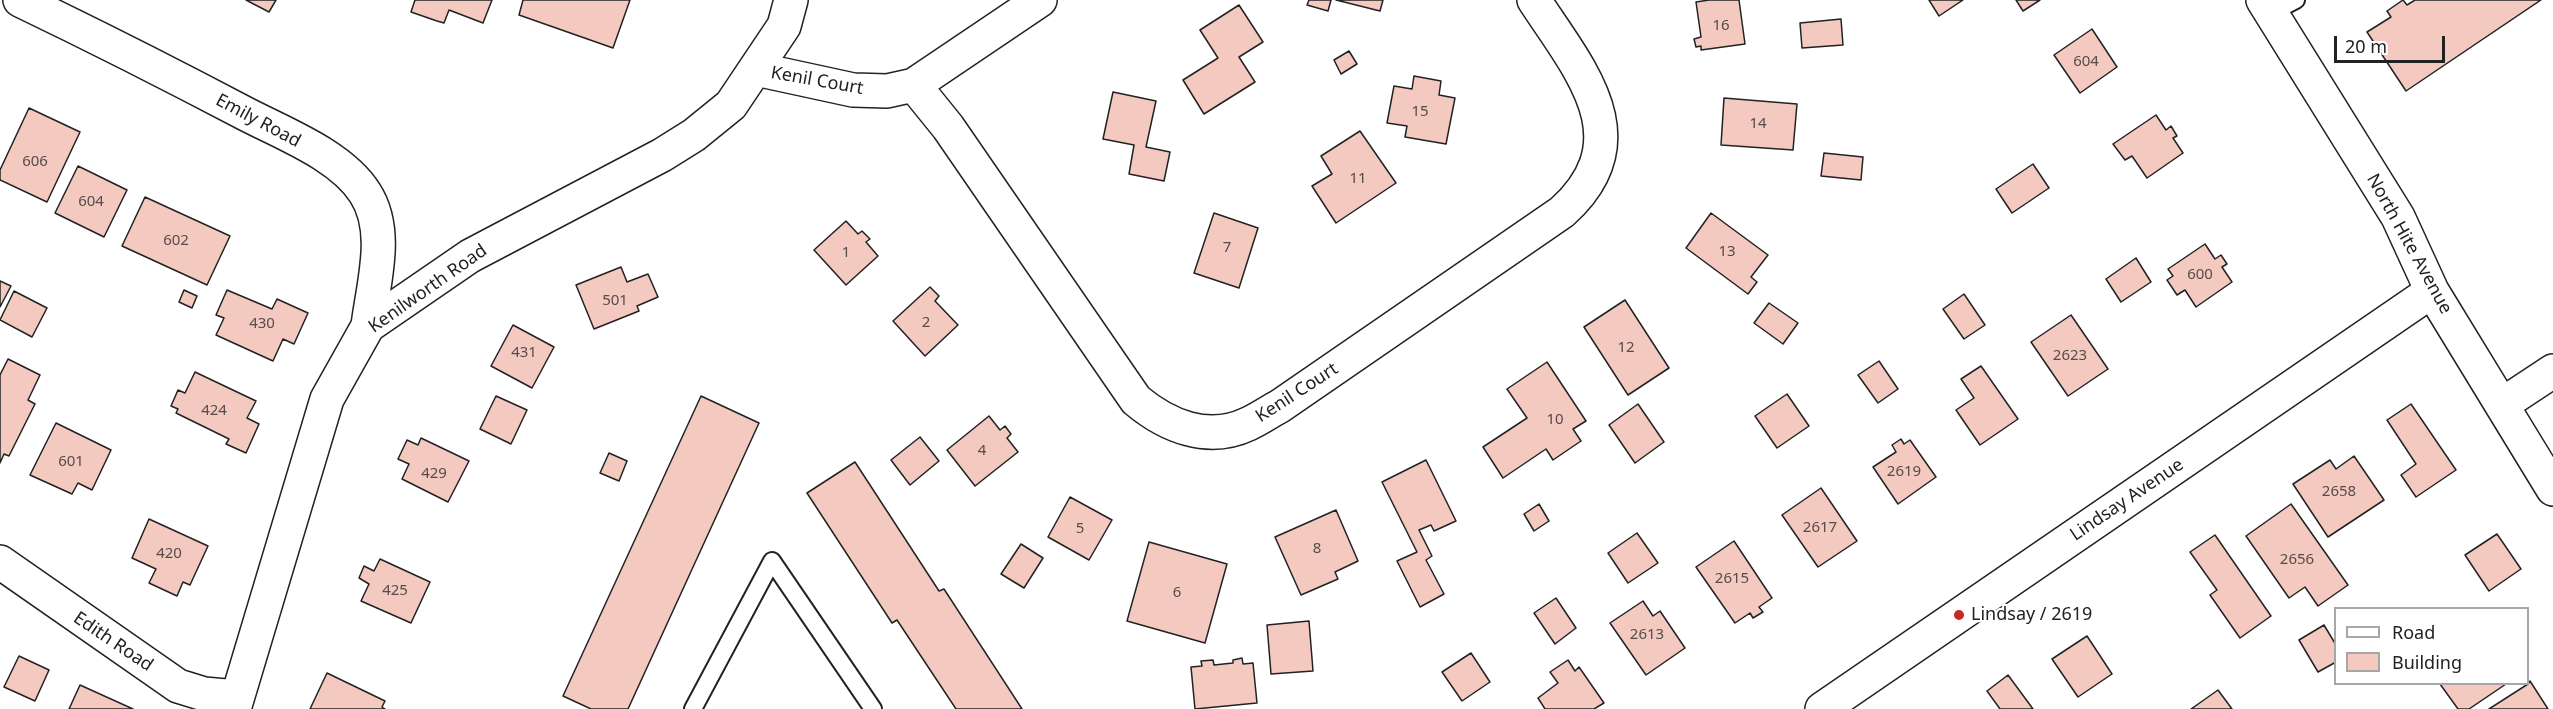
<!DOCTYPE html>
<html>
<head>
<meta charset="utf-8">
<style>
  body { margin:0 }
  #map { position:relative; width:2553px; height:709px; overflow:hidden; background:#fff; font-family:"Noto Sans",sans-serif }
  canvas { display:block }
  .legend { position:absolute; left:2334px; top:607px; width:195px; height:78px; box-sizing:border-box; background:#fff; border:2px solid #a7a7a7; margin:0; padding:8px 10px; list-style:none; font-size:18px; color:#222 }
  .legend li { display:flex; align-items:center; gap:12px; height:30px }
  .legend b { width:30px; border:2px solid #a7a7a7 }
  .scale { position:absolute; left:2334px; top:36px; width:111px; height:27px; box-sizing:border-box; border:3px solid #222; border-top:0; padding-left:8px; font-size:18px; line-height:21px; white-space:nowrap; color:#222; -webkit-text-stroke:4px #fff; paint-order:stroke }
</style>
</head>
<body>
<div id="map">
<canvas width="2553" height="709"></canvas>
<ul class="legend">
<li><b style="height:8px;background:#fff"></b>Road</li>
<li><b style="height:16px;background:#f3c9c0"></b>Building</li>
</ul>
<div class="scale">20 m</div>
</div>
<script>
const g = document.querySelector('canvas').getContext('2d');
g.lineJoin = 'round';
function paint(path, color) { g.fillStyle = color; g.fill(path, 'evenodd'); }
function trace(path, color, width, dash) { g.strokeStyle = color; g.lineWidth = width; g.lineCap = dash ? 'butt' : 'round'; g.setLineDash(dash || []); g.stroke(path); }
function label(font, color, halo, rows, align = 'center') {
  g.font = font + ' "Noto Sans",sans-serif'; g.lineWidth = 4.5; g.setLineDash([]); g.textBaseline = 'middle'; g.strokeStyle = halo; g.fillStyle = color; for (const [text, x, y, turn = 0] of rows) {
    g.save(); g.translate(x, y); g.rotate((+turn || 0) * Math.PI / 180); g.textAlign = isNaN(turn) ? turn : align; if (halo) g.strokeText(text, 0, 0); g.fillText(text, 0, 0); g.restore();
  }
}
const building = new Path2D(`
  M 246,0 L 276,0 L 269,12 Z
  M 415,0 L 492,0 L 483,23 L 449,10 L 444,23 L 437,21 L 411,12 Z
  M 523,0 L 630,0 L 613,48 L 519,15 Z
  M 1309,0 L 1331,0 L 1328,11 L 1307,5 Z
  M 1336,0 L 1383,0 L 1380,11 Z
  M 1709,0 L 1739,0 L 1745,44 L 1701,50 L 1701,46 L 1696,47 L 1694,39 L 1701,37 L 1696,2 Z
  M 1929,0 L 1963,0 L 1939,16 Z
  M 2016,0 L 2040,0 L 2023,11 Z
  M 2403,0 L 2407,5 L 2415,0 L 2541,0 L 2406,91 L 2367,32 L 2391,17 L 2387,11 Z
  M 1239,5 L 1263,42 L 1239,57 L 1255,82 L 1204,114 L 1183,80 L 1218,58 L 1200,30 Z
  M 1841,19 L 1843,45 L 1802,48 L 1800,23 Z
  M 2092,29 L 2117,67 L 2080,93 L 2054,55 Z
  M 1349,51 L 1357,64 L 1341,74 L 1334,60 Z
  M 1414,76 L 1441,81 L 1439,95 L 1455,98 L 1446,144 L 1405,137 L 1407,126 L 1387,123 L 1394,86 L 1412,89 Z
  M 1113,92 L 1156,101 L 1146,147 L 1170,152 L 1164,181 L 1129,174 L 1134,145 L 1103,139 Z
  M 1724,98 L 1797,104 L 1793,150 L 1721,145 Z
  M 29,108 L 80,132 L 47,202 L 0,180 L 0,170 Z
  M 2156,115 L 2166,130 L 2171,126 L 2177,136 L 2173,138 L 2183,153 L 2147,178 L 2132,156 L 2125,160 L 2113,144 Z
  M 1360,131 L 1396,183 L 1336,223 L 1312,186 L 1332,174 L 1321,156 Z
  M 1824,153 L 1863,157 L 1861,180 L 1821,176 Z
  M 2033,164 L 2049,188 L 2012,213 L 1996,189 Z
  M 78,166 L 127,190 L 104,237 L 55,213 Z
  M 145,197 L 230,236 L 207,285 L 122,246 Z
  M 1214,213 L 1258,228 L 1239,288 L 1194,273 Z
  M 1711,213 L 1768,255 L 1751,277 L 1757,282 L 1748,294 L 1686,248 Z
  M 846,221 L 858,234 L 862,231 L 870,239 L 866,242 L 878,256 L 846,285 L 814,250 Z
  M 2205,244 L 2215,259 L 2221,255 L 2227,264 L 2222,267 L 2232,282 L 2196,307 L 2185,290 L 2177,295 L 2167,280 L 2173,276 L 2168,269 Z
  M 2136,258 L 2151,282 L 2121,302 L 2106,279 Z
  M 621,267 L 627,282 L 648,274 L 658,297 L 637,306 L 639,311 L 594,329 L 576,285 Z
  M 0,281 L 11,286 L 0,307 Z
  M 930,287 L 939,296 L 935,301 L 958,325 L 925,356 L 893,321 Z
  M 184,290 L 197,296 L 192,308 L 179,302 Z
  M 227,290 L 272,309 L 277,299 L 308,313 L 294,344 L 283,339 L 273,361 L 216,335 L 224,318 L 216,315 Z
  M 14,291 L 47,308 L 32,337 L 0,320 Z
  M 1964,294 L 1985,325 L 1964,339 L 1943,309 Z
  M 1625,300 L 1669,368 L 1628,395 L 1584,327 Z
  M 1769,303 L 1798,323 L 1783,344 L 1754,323 Z
  M 2071,315 L 2108,369 L 2068,396 L 2031,342 Z
  M 513,325 L 554,347 L 532,388 L 491,366 Z
  M 8,359 L 40,375 L 28,400 L 35,404 L 9,456 L 4,454 L 0,463 L 0,375 Z
  M 1879,361 L 1898,389 L 1878,403 L 1858,375 Z
  M 1547,362 L 1586,421 L 1573,429 L 1581,441 L 1553,460 L 1546,449 L 1503,478 L 1483,447 L 1527,418 L 1507,389 Z
  M 1981,366 L 2018,419 L 1980,445 L 1956,410 L 1974,398 L 1961,379 Z
  M 195,372 L 256,401 L 247,418 L 259,424 L 246,453 L 226,444 L 229,439 L 176,413 L 178,409 L 171,406 L 178,390 L 185,393 Z
  M 1787,394 L 1809,426 L 1777,448 L 1755,416 Z
  M 496,396 L 527,410 L 511,444 L 480,429 Z
  M 701,396 L 759,423 L 628,709 L 591,709 L 563,696 Z
  M 1638,404 L 1664,442 L 1635,463 L 1609,425 Z
  M 2411,404 L 2456,470 L 2416,497 L 2401,475 L 2416,464 L 2387,420 Z
  M 989,416 L 1000,430 L 1005,426 L 1011,434 L 1007,438 L 1018,452 L 975,486 L 947,450 Z
  M 56,423 L 111,450 L 92,490 L 78,483 L 72,494 L 30,475 Z
  M 920,437 L 939,461 L 910,485 L 891,460 Z
  M 421,438 L 469,461 L 448,502 L 402,479 L 409,464 L 398,459 L 407,440 L 418,445 Z
  M 1901,439 L 1904,444 L 1910,440 L 1936,477 L 1898,504 L 1873,467 L 1896,452 L 1892,445 Z
  M 609,453 L 627,461 L 619,481 L 600,473 Z
  M 2354,456 L 2384,500 L 2328,537 L 2293,484 L 2330,460 L 2336,469 Z
  M 1426,460 L 1456,521 L 1434,531 L 1431,525 L 1419,530 L 1432,556 L 1426,560 L 1444,594 L 1420,607 L 1397,561 L 1417,552 L 1382,482 Z
  M 855,462 L 939,591 L 944,589 L 1022,709 L 956,709 L 897,620 L 892,623 L 807,493 Z
  M 1821,488 L 1857,541 L 1818,567 L 1782,515 Z
  M 1070,497 L 1112,520 L 1089,560 L 1048,537 Z
  M 1539,504 L 1549,521 L 1534,531 L 1524,514 Z
  M 2291,504 L 2348,585 L 2318,606 L 2305,587 L 2289,598 L 2246,536 Z
  M 1336,510 L 1358,561 L 1335,572 L 1338,579 L 1301,595 L 1275,537 Z
  M 149,519 L 208,546 L 190,585 L 183,582 L 177,596 L 149,583 L 156,569 L 132,558 Z
  M 1637,533 L 1658,563 L 1628,583 L 1608,553 Z
  M 2497,534 L 2521,569 L 2489,591 L 2465,555 Z
  M 2215,535 L 2271,616 L 2240,638 L 2210,595 L 2217,590 L 2190,552 Z
  M 1734,541 L 1772,598 L 1759,607 L 1763,612 L 1753,618 L 1750,613 L 1735,623 L 1696,567 Z
  M 1149,542 L 1227,564 L 1205,643 L 1127,621 Z
  M 1021,544 L 1043,558 L 1024,588 L 1001,574 Z
  M 380,559 L 430,582 L 411,623 L 361,601 L 369,584 L 359,578 L 364,566 L 374,571 Z
  M 1556,598 L 1576,628 L 1555,644 L 1534,613 Z
  M 1643,601 L 1653,616 L 1660,611 L 1685,648 L 1646,675 L 1610,623 Z
  M 1309,621 L 1313,671 L 1271,674 L 1267,625 Z
  M 2324,625 L 2336,645 L 2336,662 L 2318,672 L 2299,640 Z
  M 2087,636 L 2112,674 L 2078,697 L 2052,659 Z
  M 1471,653 L 1490,682 L 1462,701 L 1442,672 Z
  M 19,656 L 49,670 L 35,701 L 4,687 Z
  M 1242,658 L 1243,664 L 1253,663 L 1257,703 L 1195,709 L 1191,667 L 1202,666 L 1201,661 L 1213,660 L 1214,665 L 1233,663 L 1233,660 Z
  M 1568,660 L 1575,671 L 1579,667 L 1604,703 L 1594,709 L 1545,709 L 1538,698 L 1558,683 L 1550,672 Z
  M 327,673 L 385,701 L 382,707 L 385,709 L 310,709 Z
  M 2008,675 L 2033,709 L 2000,709 L 1987,691 Z
  M 2530,681 L 2548,709 L 2489,709 L 2528,684 Z
  M 2440,684 L 2506,684 L 2469,709 L 2458,709 Z
  M 80,685 L 133,709 L 69,709 Z
  M 2218,690 L 2232,709 L 2191,709 L 2201,702 Z`);
paint(building, '#f3c9c0');
trace(building, '#222', 1.5);
const lane = new Path2D(`
  M 2271,13 L 2296,0
  M 693,709 L 772,561 L 873,709`);
const street = new Path2D(`
  M 20,0 C 95,36 170,74 244,113 C 282,133 341,155 365,193 C 390,231 373,284 368,326
  M 1040,0 L 914,85 L 948,127 L 1136,400 C 1167,426 1208,443 1248,424 C 1259,419 1269,412 1280,406 L 1562,212 C 1643,139 1579,69 1534,0
  M 2263,0 L 2398,217 L 2432,291 L 2553,489
  M 756,69 L 853,90 L 887,91 L 914,85
  M 2503,404 L 2553,371
  M 234,709 L 327,399 L 368,326 L 470,256 L 662,155 L 694,135 L 731,105 L 784,26 L 791,0
  M 1822,709 L 2432,291`);
const secondary = new Path2D(`
  M 0,562 L 178,686 L 204,694 L 237,697`);
trace(lane, '#222', 20);
trace(street, '#222', 36);
trace(secondary, '#222', 36);
trace(lane, '#fff', 16);
trace(street, '#fff', 33);
trace(secondary, '#fff', 33);
for (const [x, y, r, color] of [
  [1959,615,6,"#c62828"]
]) { const dot = new Path2D(); dot.arc(x, y, r, 0, 2 * Math.PI); g.fillStyle = color; g.fill(dot); trace(dot, '#fff', 2); }
label('15px', '#564c4a', null, [
  ["16",1721,26],
  ["604",2086,62],
  ["15",1420,112],
  ["14",1758,124],
  ["606",35,162],
  ["11",1358,179],
  ["604",91,202],
  ["602",176,241],
  ["7",1227,248],
  ["13",1727,252],
  ["1",846,253],
  ["600",2200,275],
  ["501",615,301],
  ["2",926,323],
  ["430",262,324],
  ["12",1626,348],
  ["431",524,353],
  ["2623",2070,356],
  ["424",214,411],
  ["10",1555,420],
  ["4",982,451],
  ["601",71,462],
  ["2619",1904,472],
  ["429",434,474],
  ["2658",2339,492],
  ["2617",1820,528],
  ["5",1080,529],
  ["8",1317,549],
  ["420",169,554],
  ["2656",2297,560],
  ["2615",1732,579],
  ["425",395,591],
  ["6",1177,593],
  ["2613",1647,635]
]);
label('18px', '#222', '#fff', [
  ["Kenil Court",817,81,10],
  ["Emily Road",258,121,28],
  ["North Hite Avenue",2409,244,61],
  ["Kenilworth Road",428,289,-35],
  ["Kenil Court",1297,393,-33],
  ["Lindsay Avenue",2127,500,-34],
  ["Edith Road",113,642,34]
]);
label('18px', '#222', '#fff', [
  ["Lindsay / 2619",1971,615]
], 'left');
</script>
</body>
</html>
